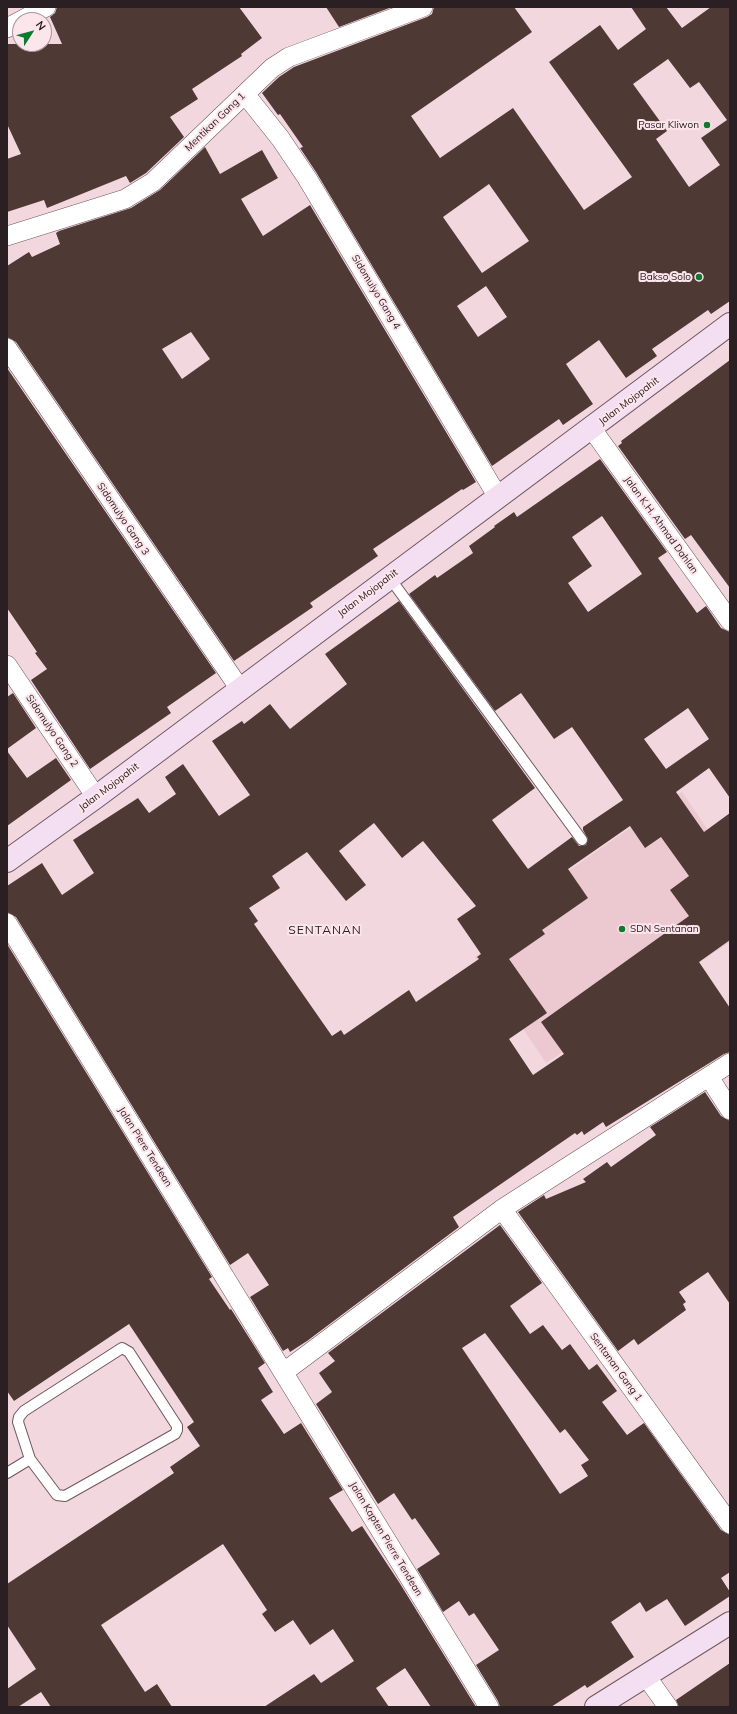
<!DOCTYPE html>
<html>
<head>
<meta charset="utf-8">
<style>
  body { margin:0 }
  #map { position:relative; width:737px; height:1714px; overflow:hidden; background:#f3d7de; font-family:Mulish,sans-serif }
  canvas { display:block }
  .frame { position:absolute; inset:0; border:8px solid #2a2023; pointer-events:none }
  .north { position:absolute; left:12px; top:12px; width:40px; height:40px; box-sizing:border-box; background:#fce5eb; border:1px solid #a8969b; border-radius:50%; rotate:54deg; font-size:11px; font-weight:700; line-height:16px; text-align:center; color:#2a2023 }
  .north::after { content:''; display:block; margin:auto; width:14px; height:18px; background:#0c7b30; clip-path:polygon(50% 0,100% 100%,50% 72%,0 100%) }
</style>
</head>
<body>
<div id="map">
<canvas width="737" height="1714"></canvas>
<div class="frame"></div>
<div class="north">N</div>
</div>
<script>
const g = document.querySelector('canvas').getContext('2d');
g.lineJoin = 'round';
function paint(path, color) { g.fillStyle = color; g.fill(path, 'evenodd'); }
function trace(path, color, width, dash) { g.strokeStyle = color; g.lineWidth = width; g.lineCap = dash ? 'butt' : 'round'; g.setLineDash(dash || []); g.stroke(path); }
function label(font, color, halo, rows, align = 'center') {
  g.font = font + ' Mulish,sans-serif'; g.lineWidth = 4; g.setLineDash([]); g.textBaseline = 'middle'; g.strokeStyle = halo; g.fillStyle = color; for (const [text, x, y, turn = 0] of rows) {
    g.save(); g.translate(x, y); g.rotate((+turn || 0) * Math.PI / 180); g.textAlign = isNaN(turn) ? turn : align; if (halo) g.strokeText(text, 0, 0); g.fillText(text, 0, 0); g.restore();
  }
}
paint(new Path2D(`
  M 682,792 L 730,862 L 730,942 L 546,1063 L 475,957 L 531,916 L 522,903 Z`), '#ecc8d1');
paint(new Path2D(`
  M 57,7 L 239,7 L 262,38 L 241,54 L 242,56 L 192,89 L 198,99 L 170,117 L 184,137 L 146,173 L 130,183 L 126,176 L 47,208 L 44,200 L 7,212 L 7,159 L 21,154 L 7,124 L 7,44 L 62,44 L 50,17 L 55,13 Z
  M 326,7 L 392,7 L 339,27 Z
  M 434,7 L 514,7 L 532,32 L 411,116 L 440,158 L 513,108 L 584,210 L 632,177 L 549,62 L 600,25 L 618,50 L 646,29 L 631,7 L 666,7 L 682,28 L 711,7 L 730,7 L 730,301 L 711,314 L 708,310 L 652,349 L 657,356 L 626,378 L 599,340 L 566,364 L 593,404 L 563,425 L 559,419 L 492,466 L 316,172 L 300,148 L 303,147 L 280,114 L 278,115 L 262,93 L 279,77 L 294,67 L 427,17 L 432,14 ZM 668,59 L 690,88 L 699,82 L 727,120 L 701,138 L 720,165 L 689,187 L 656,139 L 667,131 L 633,84 ZM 489,184 L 529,241 L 482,273 L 443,217 ZM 486,286 L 507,317 L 478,337 L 457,306 Z
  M 205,147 L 220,174 L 262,150 L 278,178 L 241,199 L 263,236 L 310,205 L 476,482 L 463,490 L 462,489 L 373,549 L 378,556 L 310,603 L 313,607 L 234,661 L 16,342 L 7,337 L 7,266 L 29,252 L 32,257 L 60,244 L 56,233 L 59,231 L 131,208 L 160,190 ZM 191,332 L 210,359 L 182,379 L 162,349 Z
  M 730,360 L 730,588 L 691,535 L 685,539 L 618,446 L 622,443 L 621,441 Z
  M 7,368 L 216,673 L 167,707 L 171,713 L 90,769 L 31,680 L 47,669 L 35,653 L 37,652 L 7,608 Z
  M 600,459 L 667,552 L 658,558 L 697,613 L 706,606 L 721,628 L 730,632 L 730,798 L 709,768 L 676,792 L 704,832 L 730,813 L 730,940 L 699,962 L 730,1008 L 730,1052 L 724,1054 L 606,1127 L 603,1122 L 584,1135 L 582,1131 L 577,1135 L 575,1133 L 453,1217 L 459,1227 L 307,1341 L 290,1352 L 288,1348 L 283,1351 L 250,1297 L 269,1285 L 248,1253 L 230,1265 L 16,917 L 7,912 L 7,886 L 42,863 L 62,895 L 94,873 L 73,840 L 138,798 L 149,813 L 176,794 L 165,777 L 183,764 L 219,816 L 250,795 L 212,741 L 242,721 L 244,724 L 270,704 L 290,729 L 347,684 L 325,654 L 399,601 L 535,788 L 492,820 L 528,869 L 572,837 L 579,846 L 586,845 L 588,839 L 583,830 L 583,827 L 623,800 L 572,727 L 554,739 L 521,693 L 495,711 L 409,594 L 435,575 L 437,578 L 473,553 L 469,546 L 495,527 L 494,526 L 514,512 L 517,517 ZM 602,516 L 642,574 L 588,612 L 568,583 L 592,566 L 572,537 ZM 688,708 L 709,739 L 666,769 L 644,739 ZM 374,823 L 402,858 L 423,841 L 476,906 L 457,919 L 481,954 L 477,957 L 479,959 L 416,1002 L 409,990 L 344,1035 L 341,1030 L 332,1036 L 254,924 L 258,921 L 249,908 L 280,888 L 272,876 L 307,852 L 346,901 L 366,885 L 339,851 ZM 630,826 L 645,848 L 661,837 L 689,876 L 670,890 L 689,916 L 541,1022 L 564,1054 L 533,1075 L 509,1039 L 547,1013 L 509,959 L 545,934 L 542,930 L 588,898 L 568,869 Z
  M 13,693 L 36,728 L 7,749 L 7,697 Z
  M 7,751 L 27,778 L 56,758 L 71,780 L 7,826 Z
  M 7,944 L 212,1277 L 209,1279 L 230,1310 L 231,1309 L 265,1363 L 258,1368 L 273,1392 L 261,1400 L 284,1434 L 301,1423 L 343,1490 L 329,1498 L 352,1532 L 362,1526 L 399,1582 L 476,1707 L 431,1707 L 405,1668 L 376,1688 L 389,1707 L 264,1707 L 314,1674 L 321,1683 L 354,1661 L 333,1629 L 310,1645 L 293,1620 L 275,1632 L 262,1614 L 267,1610 L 223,1544 L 101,1625 L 145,1692 L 157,1684 L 172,1707 L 51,1707 L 41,1692 L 18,1707 L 7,1707 L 7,1689 L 36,1669 L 7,1625 L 7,1584 L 174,1473 L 170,1467 L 200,1446 L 187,1427 L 194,1422 L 129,1324 L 14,1401 L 7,1391 Z
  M 705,1092 L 721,1116 L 730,1121 L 730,1304 L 708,1272 L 679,1292 L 686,1302 L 683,1304 L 686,1310 L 638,1345 L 634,1339 L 618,1351 L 518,1212 L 544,1195 L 546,1199 L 586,1182 L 583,1179 L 607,1162 L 611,1167 L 656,1135 L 650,1127 Z
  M 500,1225 L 542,1283 L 510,1306 L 530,1334 L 543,1325 L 562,1350 L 570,1344 L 589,1370 L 597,1364 L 617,1391 L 602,1402 L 627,1435 L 644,1423 L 721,1530 L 730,1535 L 730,1572 L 721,1578 L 730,1592 L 730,1596 L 685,1626 L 667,1599 L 646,1612 L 640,1602 L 611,1622 L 634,1657 L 587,1688 L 585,1685 L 551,1707 L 500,1707 L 498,1701 L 476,1665 L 499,1650 L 474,1613 L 469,1616 L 459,1601 L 443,1612 L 417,1569 L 440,1554 L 415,1518 L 412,1520 L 394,1493 L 378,1504 L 316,1404 L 332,1392 L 319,1373 L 335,1361 L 328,1353 ZM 485,1333 L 560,1433 L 565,1429 L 589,1460 L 581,1465 L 588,1476 L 560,1494 L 462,1348 Z
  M 730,1663 L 730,1707 L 679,1707 L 676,1700 Z`), '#4f3935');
const lane = new Path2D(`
  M 389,577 L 582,840
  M 122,1348 L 129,1352 L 177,1426 L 177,1430 L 175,1434 L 65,1496 L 57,1495 L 30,1459 L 18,1422 L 19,1417 L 24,1411 Z
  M 7,1473 L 30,1459`);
const street = new Path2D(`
  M 22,20 L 46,7
  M 7,28 L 20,21
  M 245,94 L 280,138 L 307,178 L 498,497
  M 7,236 L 125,199 L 153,182 L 272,68 L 289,57 L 423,7
  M 7,348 L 240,689
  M 592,429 L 730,621
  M 7,665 L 96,797
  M 7,923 L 489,1707
  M 709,1077 L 730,1110
  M 502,1209 L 730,1524
  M 284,1372 L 502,1209 L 730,1063
  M 646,1676 L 668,1707`);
const secondary = new Path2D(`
  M 7,861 L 96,797 L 730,324
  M 596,1707 L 730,1623`);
trace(lane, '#6f575d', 12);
trace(street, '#6f575d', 20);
trace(secondary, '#6f575d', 24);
trace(lane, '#fff', 10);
trace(street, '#fff', 19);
trace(secondary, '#f4def1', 22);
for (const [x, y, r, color] of [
  [707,125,4,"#0c7b30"],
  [699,277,4,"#0c7b30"],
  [622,929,4,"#0c7b30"]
]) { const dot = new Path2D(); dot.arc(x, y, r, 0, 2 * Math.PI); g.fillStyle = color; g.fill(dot); trace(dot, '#fce5eb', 1.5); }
label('10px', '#2a2023', '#fce5eb', [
  ["Mentikan Gang 1",215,122,-44],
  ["Sidomulyo Gang 4",376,292,59],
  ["Jalan Mojopahit",629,401,-37],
  ["Sidomulyo Gang 3",123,519,56],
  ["Jalan K.H. Ahmad Dahlan",661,525,54],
  ["Jalan Mojopahit",368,593,-37],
  ["Sidomulyo Gang 2",52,731,56],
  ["Jalan Mojopahit",109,787,-37],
  ["Jalan Piere Tendean",145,1147,58],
  ["Sentanan Gang 1",616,1367,54],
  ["Jalan Kapten Pierre Tendean",386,1539,59]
]);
label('10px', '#2a2023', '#fce5eb', [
  ["Pasar Kliwon",699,125],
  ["Bakso Solo",691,277],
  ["SDN Sentanan",630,929,"left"]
], 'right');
g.letterSpacing = '1px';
label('12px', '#2a2023', '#fce5eb', [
  ["SENTANAN",325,930]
]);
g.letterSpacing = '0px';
</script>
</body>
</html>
